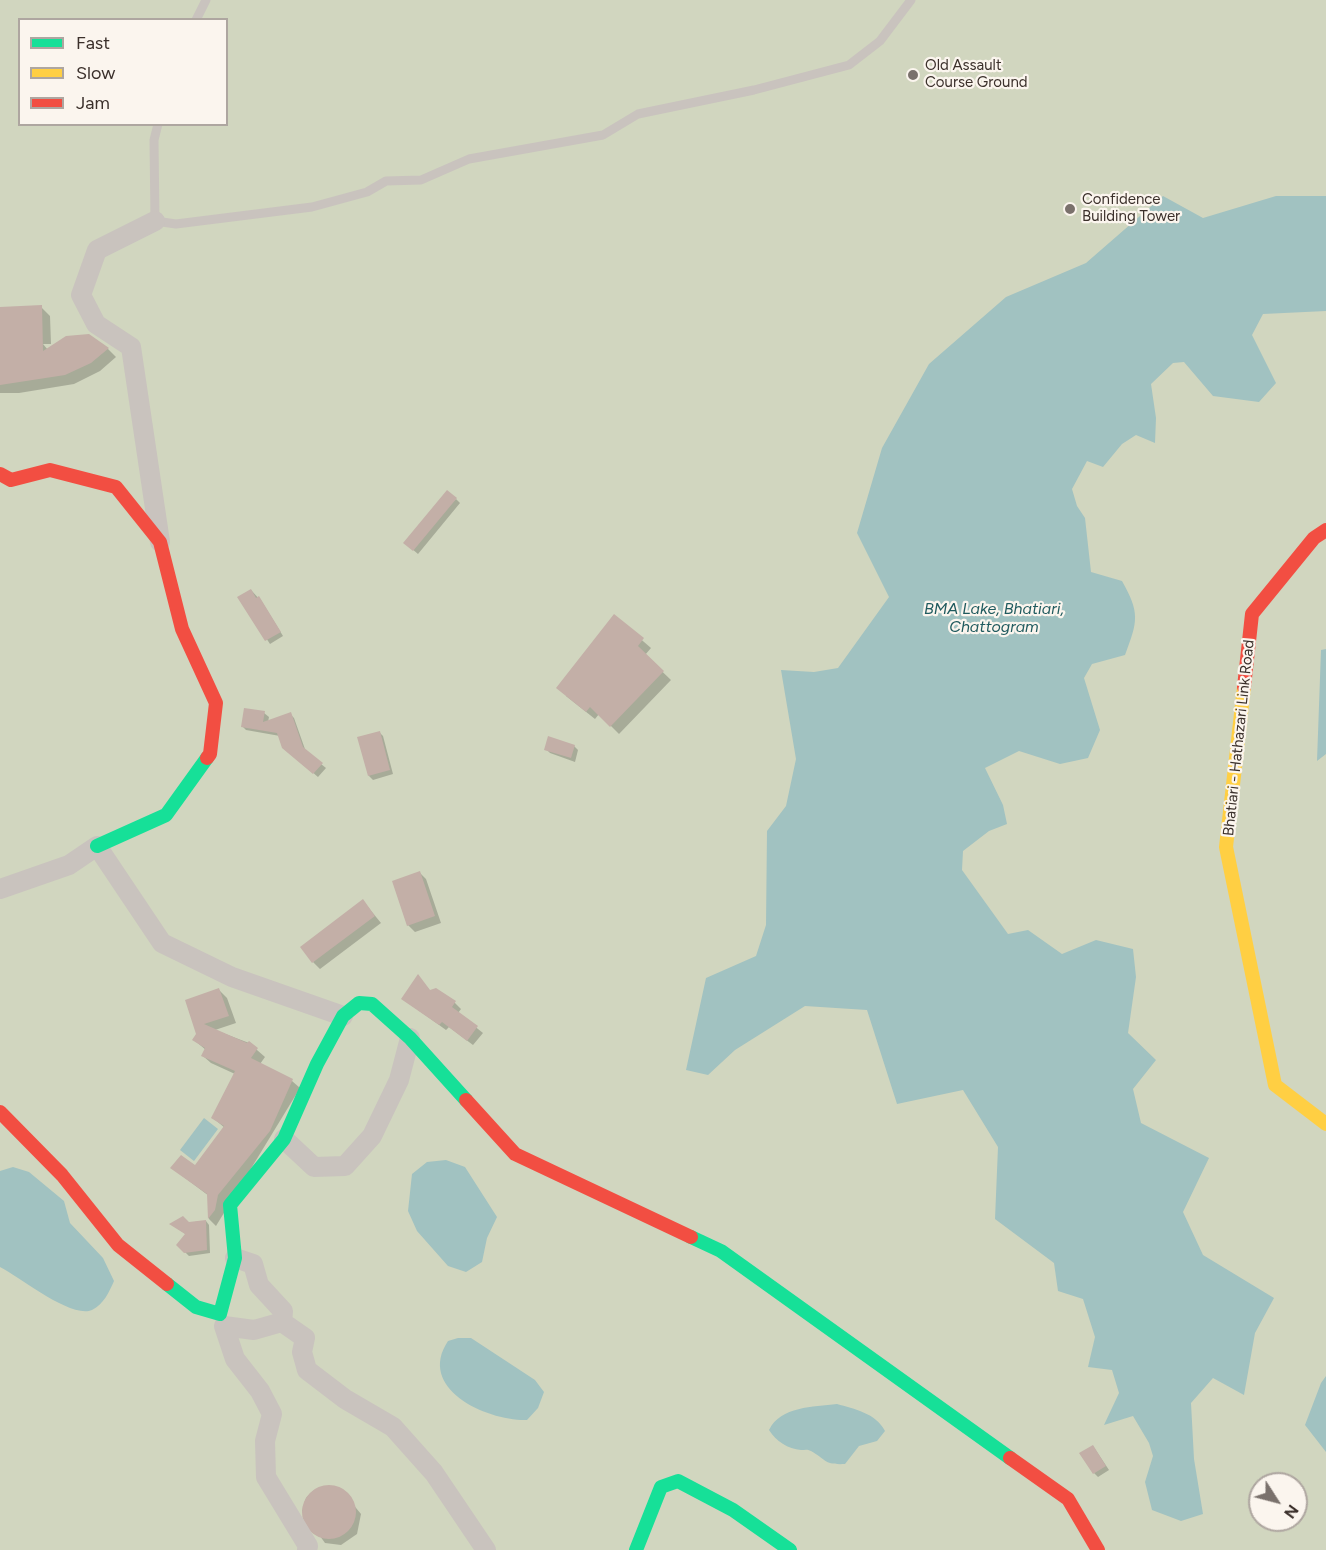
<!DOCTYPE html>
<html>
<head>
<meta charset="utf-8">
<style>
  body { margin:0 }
  #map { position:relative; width:1326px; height:1550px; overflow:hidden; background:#f0ebe5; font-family:Figtree,sans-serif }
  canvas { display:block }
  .legend { position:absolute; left:18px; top:18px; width:210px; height:108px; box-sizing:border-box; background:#fbf5ee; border:2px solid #aea6a0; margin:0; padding:8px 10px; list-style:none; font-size:18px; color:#3b302b }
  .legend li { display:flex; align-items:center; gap:12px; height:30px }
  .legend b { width:30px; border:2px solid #aea6a0 }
  .north { position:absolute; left:1248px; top:1472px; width:60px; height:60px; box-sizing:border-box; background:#fbf5ee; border:2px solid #aea6a0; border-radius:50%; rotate:126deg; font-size:16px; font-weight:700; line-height:24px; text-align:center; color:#3b302b }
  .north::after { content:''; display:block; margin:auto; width:21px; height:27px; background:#7a716c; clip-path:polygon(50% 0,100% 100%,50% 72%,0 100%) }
</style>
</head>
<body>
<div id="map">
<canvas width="1326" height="1550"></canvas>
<ul class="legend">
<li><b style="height:8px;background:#16e098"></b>Fast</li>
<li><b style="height:8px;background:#ffcf43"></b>Slow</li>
<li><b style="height:8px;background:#f24e42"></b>Jam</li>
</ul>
<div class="north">N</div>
</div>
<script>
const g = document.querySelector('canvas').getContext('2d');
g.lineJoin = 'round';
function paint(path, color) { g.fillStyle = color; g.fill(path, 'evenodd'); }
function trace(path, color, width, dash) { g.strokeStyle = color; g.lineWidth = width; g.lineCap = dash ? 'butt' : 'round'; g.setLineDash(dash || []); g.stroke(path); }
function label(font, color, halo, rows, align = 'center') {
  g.font = font + ' Figtree,sans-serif'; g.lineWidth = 4.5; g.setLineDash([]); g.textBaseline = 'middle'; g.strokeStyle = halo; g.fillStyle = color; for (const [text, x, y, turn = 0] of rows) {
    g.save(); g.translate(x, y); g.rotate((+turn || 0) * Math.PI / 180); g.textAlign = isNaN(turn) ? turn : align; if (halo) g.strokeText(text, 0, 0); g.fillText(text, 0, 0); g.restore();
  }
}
paint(new Path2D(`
  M 0,0 L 1326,0 L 1326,1550 L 0,1550 ZM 20,20 L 226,20 L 226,124 L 20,124 ZM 1260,1484 L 1296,1484 L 1296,1520 L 1260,1520 Z`), '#d1d6bf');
paint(new Path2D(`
  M 1163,196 L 1203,218 L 1276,196 L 1326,196 L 1326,311 L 1263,314 L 1252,335 L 1276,383 L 1259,402 L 1213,396 L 1184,362 L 1173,363 L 1151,384 L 1156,418 L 1155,443 L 1136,435 L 1122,444 L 1103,467 L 1087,461 L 1072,489 L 1077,506 L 1085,518 L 1091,572 L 1122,581 C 1140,613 1138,621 1125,655 L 1092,664 L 1084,678 L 1100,730 L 1088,758 L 1060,764 L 1019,751 L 985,768 L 1003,805 L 1007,824 L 989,831 L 963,851 L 962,870 L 1008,934 L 1028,930 L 1062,954 L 1096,940 L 1133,949 L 1136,977 L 1128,1033 L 1156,1060 L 1133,1089 L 1141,1123 L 1209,1158 L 1183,1212 L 1203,1255 L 1274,1298 L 1255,1333 L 1244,1395 L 1213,1378 L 1191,1403 L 1194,1459 L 1203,1514 L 1181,1521 L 1152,1510 L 1145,1482 L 1153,1456 L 1149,1443 L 1133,1416 L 1104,1425 L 1119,1393 L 1112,1370 L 1088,1367 L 1095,1337 L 1083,1299 L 1058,1291 L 1054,1263 L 995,1219 L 998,1147 L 963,1090 L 897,1104 L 867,1010 L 805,1006 L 735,1050 L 708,1075 L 686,1070 L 706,978 L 756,956 L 766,925 L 767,831 L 786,806 L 796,759 L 781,670 L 814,672 L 838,668 L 889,597 L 857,533 L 882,448 L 929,364 L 1006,297 L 1086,263 Z
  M 1326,649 L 1326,754 L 1317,761 L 1321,650 Z
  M 204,1118 L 218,1129 L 194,1161 L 180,1150 Z
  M 446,1160 L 465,1167 L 497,1217 L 487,1238 L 482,1262 L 466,1272 L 448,1266 L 417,1231 L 408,1211 L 412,1174 L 427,1162 Z
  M 13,1167 L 29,1172 L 64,1201 L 70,1223 L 103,1258 L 114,1281 C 109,1292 104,1304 92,1310 C 71,1319 20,1277 0,1267 L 0,1171 Z
  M 458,1338 L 471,1338 L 535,1380 L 544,1392 L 538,1408 L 527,1420 C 487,1421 416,1389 448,1341 Z
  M 1326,1376 L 1326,1452 L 1305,1425 L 1321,1383 Z
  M 837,1404 C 854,1409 876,1413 885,1431 L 877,1441 L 859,1446 L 845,1464 C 824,1465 827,1460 811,1451 C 807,1449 805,1450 801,1450 C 788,1449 776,1441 769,1430 C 781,1406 813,1407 837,1404 Z`), '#a1c2c1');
paint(new Path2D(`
  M 41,307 L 50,316 L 51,344 L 43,344 L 48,350 L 108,349 L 116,357 L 100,371 L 74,384 L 19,393 L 0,393 L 0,308 Z
  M 456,499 L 460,503 L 418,554 L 405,543 Z
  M 251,590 L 262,602 L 283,636 L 270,644 L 239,597 Z
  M 614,616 L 651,648 L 645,655 L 671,680 L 619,734 L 599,714 L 595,719 L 566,696 Z
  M 264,713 L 269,717 L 268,722 L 290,714 L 294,718 L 306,752 L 326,768 L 318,777 L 289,752 L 280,736 L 246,730 L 242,726 Z
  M 379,732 L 383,736 L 393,774 L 373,780 L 369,776 Z
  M 574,746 L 578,750 L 575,762 L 550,753 L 546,749 Z
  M 420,873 L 426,879 L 441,923 L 415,932 L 408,925 Z
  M 363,901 L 381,923 L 320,969 L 313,962 Z
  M 418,976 L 431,992 L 435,989 L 455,1003 L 461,1009 L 458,1013 L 483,1033 L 473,1045 L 449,1027 L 446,1030 L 403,999 Z
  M 219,990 L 227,998 L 236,1023 L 215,1030 L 249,1043 L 265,1057 L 260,1064 L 292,1081 L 300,1088 L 216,1226 L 209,1219 L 209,1196 L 172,1168 L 195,1167 L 225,1128 L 213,1118 L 235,1074 L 211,1063 L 203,1056 L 206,1050 L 194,1040 Z
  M 206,1221 L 209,1225 L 210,1253 L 189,1256 L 178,1245 L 187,1235 L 171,1224 Z
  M 1093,1446 L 1109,1470 L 1098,1477 L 1094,1473 Z
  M 322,1487 L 342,1491 L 361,1514 L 357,1534 L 341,1545 L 325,1543 L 302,1511 L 306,1498 L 313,1491 Z`), '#0003');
paint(new Path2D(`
  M 42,305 L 43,351 L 66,336 L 89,334 L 109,348 L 91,363 L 65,375 L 0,385 L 0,307 Z
  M 447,490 L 457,498 L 413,551 L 403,543 Z
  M 251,589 L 256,598 L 259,596 L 281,632 L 265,641 L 237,597 Z
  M 614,614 L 644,638 L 638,646 L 664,671 L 610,727 L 590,707 L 586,712 L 556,688 Z
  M 244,708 L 265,711 L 263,722 L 291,712 L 303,747 L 323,763 L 313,774 L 282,748 L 277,733 L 241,727 Z
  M 380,731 L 390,770 L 368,776 L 357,737 Z
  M 548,736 L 575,745 L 571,758 L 544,750 Z
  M 420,871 L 435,916 L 407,926 L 392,881 Z
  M 363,899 L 375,916 L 312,963 L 300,947 Z
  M 418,974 L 430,990 L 436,988 L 456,1001 L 452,1007 L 478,1026 L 467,1041 L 442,1022 L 439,1025 L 401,999 Z
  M 219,988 L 229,1016 L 204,1024 L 247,1043 L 249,1041 L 258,1048 L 251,1058 L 293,1079 L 270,1131 L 218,1195 L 215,1210 L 208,1219 L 207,1194 L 170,1168 L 181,1155 L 195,1165 L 224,1126 L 211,1118 L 235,1071 L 201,1056 L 205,1048 L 192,1040 L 196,1034 L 185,1000 Z
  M 183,1216 L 189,1222 L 206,1220 L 207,1250 L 184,1253 L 176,1245 L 185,1234 L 169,1224 Z
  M 1093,1445 L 1106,1466 L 1093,1474 L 1079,1453 Z
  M302 1512a27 27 0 1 1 54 0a27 27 0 1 1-54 0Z`), '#c3afa7');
trace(new Path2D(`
  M 196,20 L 206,0
  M 158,124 L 154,140 L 155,221 L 176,224 L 312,207 L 367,192 L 386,181 L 421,180 L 469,159 L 603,135 L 638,114 L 754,90 L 849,65 L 880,41 L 911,0`), '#c9c3be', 9);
trace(new Path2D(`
  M 155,221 L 97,250 L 81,295 L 96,324 L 131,347 L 160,542
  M 0,889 L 69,865 L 97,846 L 162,943 L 232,977 L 343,1016
  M 284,1139 L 314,1167 L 345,1166 L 372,1136 L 399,1080 L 410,1038
  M 235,1258 L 253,1264 L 259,1285 L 283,1311 L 282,1322 L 305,1338 L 302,1352 L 307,1370 L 345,1399 L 393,1427 L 434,1473 L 486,1550
  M 282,1322 L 254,1330 L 224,1326 L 235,1359 L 260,1391 L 272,1414 L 265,1441 L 266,1477 L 308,1546 L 307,1550`), '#c9c3be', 20);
trace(new Path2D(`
  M 97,846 L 166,815 L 207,758
  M 691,1237 L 721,1251 L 1010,1458
  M 167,1284 L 196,1307 L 220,1314 L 235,1258 L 230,1205 L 284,1139 L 317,1064 L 343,1016 L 359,1003 L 372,1004 L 410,1038 L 466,1100
  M 636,1550 L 661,1487 L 678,1481 L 733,1510 L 790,1550`), '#16e098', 14);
trace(new Path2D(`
  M 1244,687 L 1226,847 L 1275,1085 L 1326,1124`), '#ffcf43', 14);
trace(new Path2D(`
  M 0,474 L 11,480 L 50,470 L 116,487 L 160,542 L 182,629 L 216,703 L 210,754 L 207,758
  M 1244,687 L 1252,614 L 1314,538 L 1326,530
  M 466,1100 L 515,1154 L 691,1237
  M 0,1112 L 62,1175 L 118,1245 L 167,1284
  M 1010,1458 L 1068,1499 L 1098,1550`), '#f24e42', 14);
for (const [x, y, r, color] of [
  [913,75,6,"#7a716c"],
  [1070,209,6,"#7a716c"]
]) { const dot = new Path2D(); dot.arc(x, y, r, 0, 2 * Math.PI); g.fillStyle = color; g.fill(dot); trace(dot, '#fbf5ee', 2); }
label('15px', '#3b302b', '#fbf5ee', [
  ["Old Assault",925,66],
  ["Course Ground",925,83],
  ["Confidence",1082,200],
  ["Building Tower",1082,217]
], 'left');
label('15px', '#3b302b', '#fbf5ee', [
  ["Bhatiari - Hathazari Link Road",1239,738,-84]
]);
label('italic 16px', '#1f5a5e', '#fbf5ee', [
  ["BMA Lake, Bhatiari,",994,609],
  ["Chattogram",994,627]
]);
</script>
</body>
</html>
